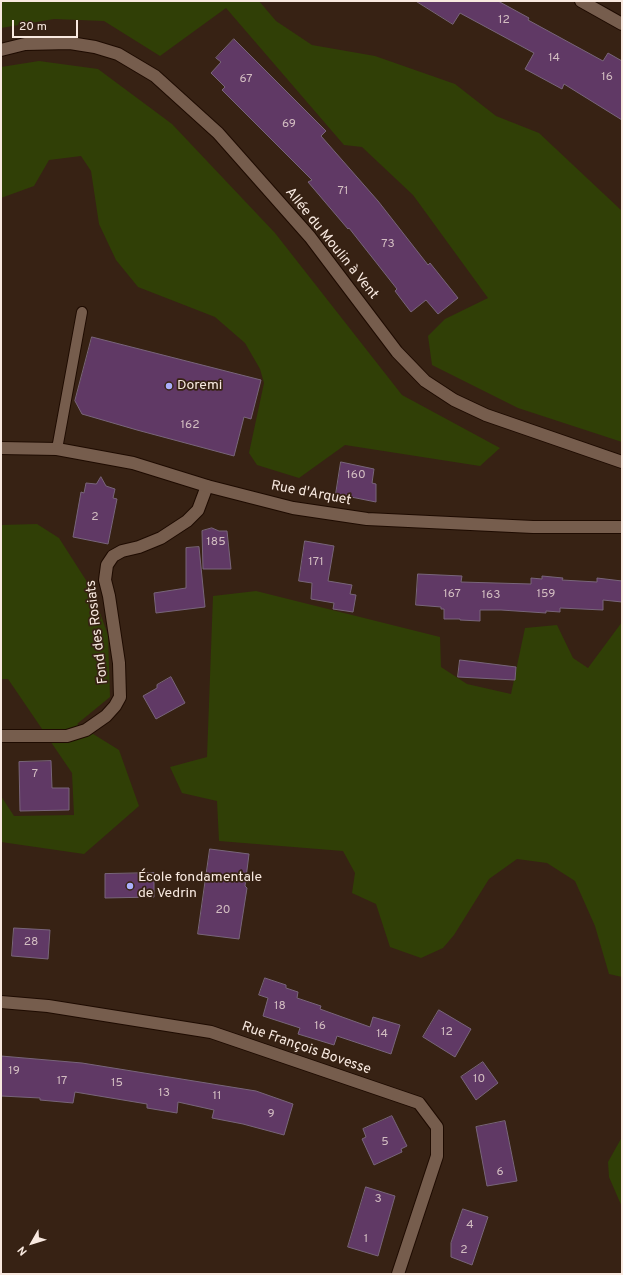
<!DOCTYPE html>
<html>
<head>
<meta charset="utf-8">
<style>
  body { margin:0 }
  #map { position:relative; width:623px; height:1275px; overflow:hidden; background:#372214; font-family:Overpass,sans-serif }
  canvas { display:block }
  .frame { position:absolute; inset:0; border:2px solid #f8e9e0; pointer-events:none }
  .north { position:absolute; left:12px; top:1223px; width:40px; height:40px; -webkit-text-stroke:3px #372214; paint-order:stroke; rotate:231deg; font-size:11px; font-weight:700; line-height:16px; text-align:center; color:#f8e9e0 }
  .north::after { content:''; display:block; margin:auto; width:14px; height:18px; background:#f8e9e0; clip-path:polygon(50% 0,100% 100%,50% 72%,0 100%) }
  .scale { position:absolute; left:12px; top:20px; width:66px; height:18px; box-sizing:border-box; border:2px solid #f8e9e0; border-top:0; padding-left:5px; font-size:12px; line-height:14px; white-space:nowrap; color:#f8e9e0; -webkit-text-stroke:3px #372214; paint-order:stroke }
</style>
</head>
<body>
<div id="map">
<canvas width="623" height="1275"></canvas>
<div class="frame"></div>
<div class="north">N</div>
<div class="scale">20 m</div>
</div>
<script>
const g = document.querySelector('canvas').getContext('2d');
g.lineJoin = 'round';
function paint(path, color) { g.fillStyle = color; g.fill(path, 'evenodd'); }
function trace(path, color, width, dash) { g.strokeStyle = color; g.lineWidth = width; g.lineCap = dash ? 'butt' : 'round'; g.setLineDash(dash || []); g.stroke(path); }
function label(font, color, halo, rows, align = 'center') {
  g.font = font + ' Overpass,sans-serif'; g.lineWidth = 3.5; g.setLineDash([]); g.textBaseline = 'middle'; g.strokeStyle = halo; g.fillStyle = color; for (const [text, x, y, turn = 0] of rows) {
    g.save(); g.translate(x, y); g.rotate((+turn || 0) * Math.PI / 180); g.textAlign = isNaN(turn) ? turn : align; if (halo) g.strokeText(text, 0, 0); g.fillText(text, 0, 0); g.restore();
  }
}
paint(new Path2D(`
  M 1,1 L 259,1 L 276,21 L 312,45 L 375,56 L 455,84 L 496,116 L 539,133 L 622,211 L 622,442 L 518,408 L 432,365 L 428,336 L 445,319 L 488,298 L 413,195 L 362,147 L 344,145 L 226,8 L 160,56 L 104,21 L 54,19 L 1,28 Z
  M 39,61 L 98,69 L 172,124 L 275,233 L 402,395 L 500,448 L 480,466 L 345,445 L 299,478 L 257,465 L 249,453 L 264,383 L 260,369 L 245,343 L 215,317 L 138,287 L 116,260 L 99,224 L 91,171 L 81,156 L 49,160 L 34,186 L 1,198 L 1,67 Z
  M 37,524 L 59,538 L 91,588 L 108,635 L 110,697 L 77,724 L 119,750 L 139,806 L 84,854 L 1,842 L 1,796 L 14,816 L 74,815 L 72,773 L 8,679 L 1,679 L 1,525 Z
  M 256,591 L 440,637 L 441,667 L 467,684 L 511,694 L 525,628 L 557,625 L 573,658 L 588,668 L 622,622 L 622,977 L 609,974 L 595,926 L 575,881 L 547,863 L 517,859 L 489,879 L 454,935 L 443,948 L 421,958 L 390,947 L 376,904 L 352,893 L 355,873 L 343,851 L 219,841 L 217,801 L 182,793 L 170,767 L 207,757 L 213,596 Z
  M 622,1137 L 622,1207 L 609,1177 L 608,1162 Z`), '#303f06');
const building = new Path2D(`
  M 416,1 L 498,1 L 529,18 L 528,20 L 603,61 L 608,53 L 622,61 L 622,120 L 564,84 L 562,89 L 525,69 L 534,53 L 460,13 L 453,24 Z
  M 234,39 L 326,131 L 321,136 L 378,201 L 428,265 L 430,263 L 458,298 L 438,314 L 426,300 L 411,312 L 395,291 L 397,289 L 349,228 L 348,229 L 308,182 L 312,180 L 222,90 L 225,87 L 211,73 L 221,62 L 216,58 Z
  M 92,337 L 261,380 L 251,419 L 244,417 L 234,456 L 137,430 L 82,414 L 75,401 Z
  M 341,462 L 374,469 L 372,483 L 376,484 L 376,502 L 336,494 Z
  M 101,477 L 106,486 L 115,489 L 113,498 L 117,499 L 108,544 L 73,537 L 81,492 L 84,493 L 86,483 L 96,484 Z
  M 212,528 L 219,531 L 227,531 L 231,569 L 203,569 L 202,531 Z
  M 305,541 L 334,546 L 328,581 L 352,585 L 350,594 L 356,595 L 353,612 L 333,609 L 334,603 L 311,599 L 312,583 L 299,581 Z
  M 199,547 L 205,607 L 156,613 L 154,593 L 186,588 L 186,548 Z
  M 418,574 L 462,576 L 461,582 L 531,584 L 531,578 L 542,579 L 542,576 L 563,578 L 562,580 L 597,582 L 597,578 L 622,581 L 622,602 L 603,600 L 603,610 L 560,608 L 560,612 L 546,611 L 546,613 L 501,610 L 480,610 L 480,621 L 460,620 L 460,619 L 444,619 L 444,609 L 441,609 L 441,607 L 416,605 Z
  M 460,660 L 516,667 L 515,680 L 458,677 Z
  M 171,677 L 185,703 L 156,719 L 143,696 L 157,688 L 157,685 Z
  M 51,761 L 52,788 L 69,788 L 69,810 L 20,811 L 19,762 Z
  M 210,849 L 249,854 L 245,886 L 247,888 L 239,939 L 198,934 Z
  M 154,873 L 154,897 L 105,898 L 105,874 Z
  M 14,928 L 50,930 L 48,959 L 12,956 Z
  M 265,978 L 286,985 L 286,988 L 298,992 L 297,998 L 321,1006 L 320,1009 L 370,1027 L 373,1017 L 400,1025 L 391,1054 L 337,1036 L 334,1045 L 298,1034 L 300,1028 L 263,1016 L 268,998 L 259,995 Z
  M 439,1010 L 471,1029 L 455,1057 L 423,1037 Z
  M 1,1056 L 82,1063 L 256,1091 L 293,1104 L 284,1135 L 243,1124 L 212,1118 L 214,1110 L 178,1102 L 177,1113 L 147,1108 L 147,1104 L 75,1092 L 73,1103 L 40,1100 L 40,1098 L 1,1096 Z
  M 483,1062 L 498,1083 L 476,1100 L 461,1077 Z
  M 392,1116 L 407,1146 L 401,1149 L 402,1152 L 374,1165 L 362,1139 L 366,1137 L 363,1129 Z
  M 505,1121 L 517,1181 L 487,1186 L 476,1127 Z
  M 366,1187 L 395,1196 L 378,1256 L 348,1247 Z
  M 463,1209 L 488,1217 L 472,1265 L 451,1257 L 451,1243 Z`);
paint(building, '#603965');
trace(building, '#78657a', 1);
const service = new Path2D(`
  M 57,449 L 82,312`);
const minor = new Path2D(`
  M 581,1 L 622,24
  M 1,50 L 25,44 L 70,43 L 95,47 L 118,54 L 155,76 L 218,133 L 310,237 L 397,352 L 425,381 L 454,400 L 486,415 L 622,462
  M 1,736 L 67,736 L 86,730 L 106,716 L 115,706 L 120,697 L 119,663 L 109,596 L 105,580 L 107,565 L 113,556 L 122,551 L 139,547 L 161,538 L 187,521 L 198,510 L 207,486
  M 1,1002 L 48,1006 L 211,1032 L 419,1103 L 437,1127 L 437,1156 L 398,1274`);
const tertiary = new Path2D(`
  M 1,448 L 57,449 L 133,463 L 207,486 L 293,508 L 367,519 L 533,527 L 622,527`);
trace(service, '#1e0b01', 12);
trace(minor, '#1e0b01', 14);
trace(tertiary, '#1e0b01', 14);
trace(service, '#765d4d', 10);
trace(minor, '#765d4d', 12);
trace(tertiary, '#765d4d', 12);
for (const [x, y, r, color] of [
  [169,386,4,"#abaffb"],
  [130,886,4,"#abaffb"]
]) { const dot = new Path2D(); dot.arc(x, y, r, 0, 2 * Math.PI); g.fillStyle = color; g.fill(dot); trace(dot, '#372214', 1.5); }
label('12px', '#d2bdc1', null, [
  ["12",504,21],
  ["14",554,59],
  ["16",607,78],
  ["67",246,80],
  ["69",289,125],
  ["71",343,192],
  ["73",388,245],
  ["162",190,426],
  ["160",356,476],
  ["2",95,518],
  ["185",216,543],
  ["171",316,563],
  ["167",452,595],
  ["159",546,595],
  ["163",491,596],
  ["7",35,775],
  ["20",223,911],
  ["28",31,943],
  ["18",280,1007],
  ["16",320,1027],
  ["12",447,1033],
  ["14",382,1035],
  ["19",14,1072],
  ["10",479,1080],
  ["17",62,1082],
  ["15",117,1084],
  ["13",164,1094],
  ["11",217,1097],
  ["9",271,1115],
  ["5",385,1143],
  ["6",500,1173],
  ["3",378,1200],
  ["4",470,1226],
  ["1",366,1240],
  ["2",464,1251]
]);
label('14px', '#f8e9e0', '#372214', [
  ["Allée du Moulin à Vent",331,244,51],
  ["Rue d'Arquet",311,494,11],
  ["Fond des Rosiats",98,632,-97],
  ["Rue François Bovesse",306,1049,19]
]);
label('14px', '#f8e9e0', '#372214', [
  ["Doremi",177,386],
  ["École fondamentale",138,878],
  ["de Vedrin",138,894]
], 'left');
</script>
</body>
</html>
